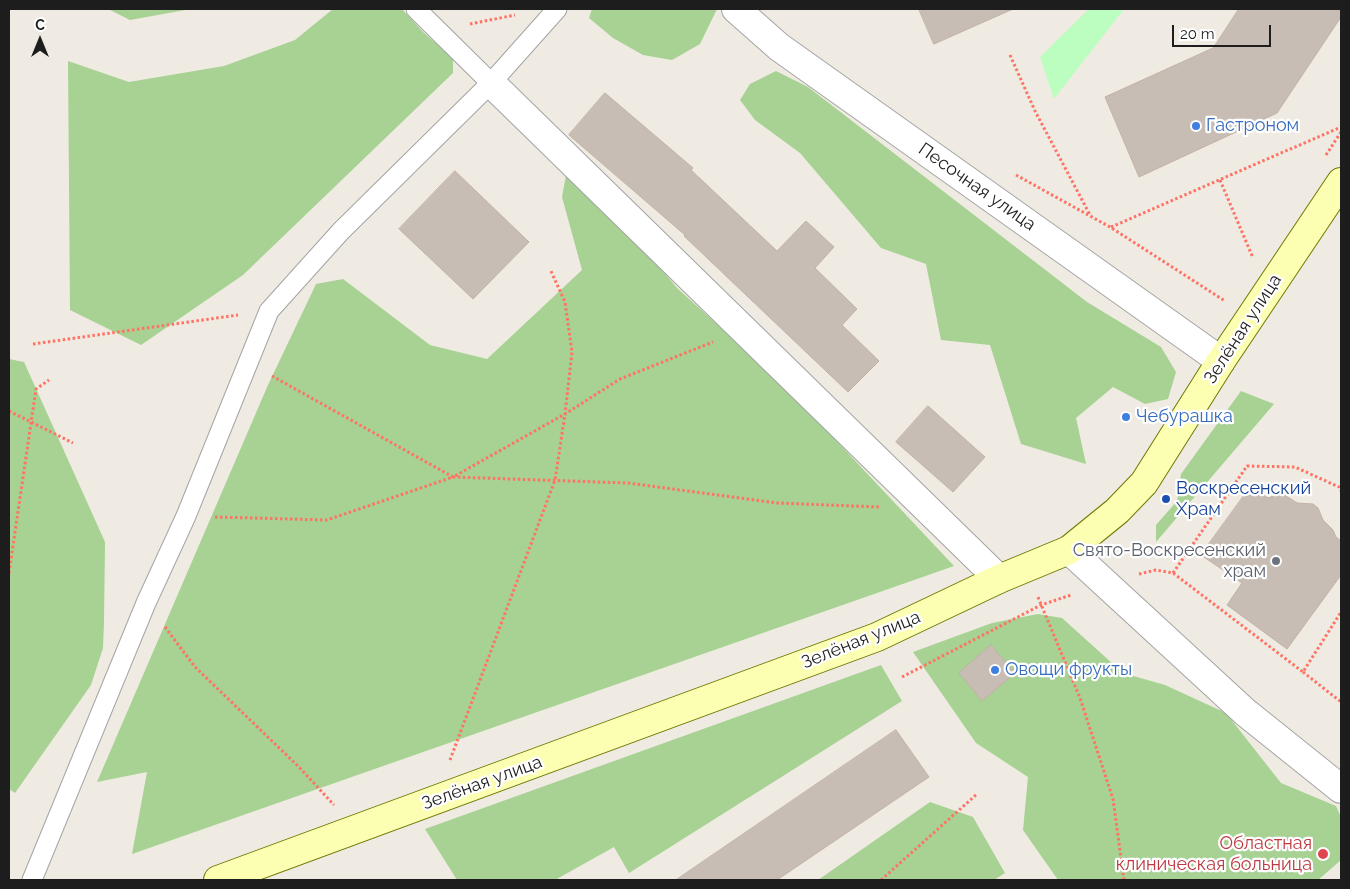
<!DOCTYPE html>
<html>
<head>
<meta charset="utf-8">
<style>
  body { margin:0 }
  #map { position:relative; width:1350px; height:889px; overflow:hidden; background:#efebe2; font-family:Raleway,sans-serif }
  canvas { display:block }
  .frame { position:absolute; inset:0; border:10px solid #1d1d1d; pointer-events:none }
  .north { position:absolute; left:15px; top:15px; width:50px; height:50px; -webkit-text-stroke:4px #fff; paint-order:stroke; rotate:0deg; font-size:14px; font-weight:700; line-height:20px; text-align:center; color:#1d1d1d }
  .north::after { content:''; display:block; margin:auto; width:18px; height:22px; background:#1d1d1d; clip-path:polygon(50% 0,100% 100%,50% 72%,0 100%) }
  .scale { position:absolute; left:1172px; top:25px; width:99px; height:22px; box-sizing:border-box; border:2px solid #1d1d1d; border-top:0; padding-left:6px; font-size:15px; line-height:18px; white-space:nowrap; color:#1d1d1d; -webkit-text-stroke:4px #fff; paint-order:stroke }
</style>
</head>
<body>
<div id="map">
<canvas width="1350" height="889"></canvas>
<div class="frame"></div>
<div class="north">С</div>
<div class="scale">20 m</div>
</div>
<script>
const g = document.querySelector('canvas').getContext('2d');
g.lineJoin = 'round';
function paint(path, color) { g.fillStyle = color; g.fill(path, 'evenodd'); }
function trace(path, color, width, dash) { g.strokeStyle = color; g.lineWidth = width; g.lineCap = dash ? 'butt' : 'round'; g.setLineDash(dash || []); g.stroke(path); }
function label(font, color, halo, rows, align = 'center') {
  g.font = font + ' Raleway,sans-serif'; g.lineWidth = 4.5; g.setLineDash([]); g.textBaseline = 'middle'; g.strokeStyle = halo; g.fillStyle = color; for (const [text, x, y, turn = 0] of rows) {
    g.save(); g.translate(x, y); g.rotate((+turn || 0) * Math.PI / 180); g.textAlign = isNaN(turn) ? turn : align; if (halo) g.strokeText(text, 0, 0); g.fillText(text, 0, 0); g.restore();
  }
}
paint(new Path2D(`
  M 108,9 L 191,9 L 130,20 Z
  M 333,9 L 402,9 L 424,33 L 453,58 L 453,73 L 243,275 L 141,345 L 70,310 L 68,61 L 129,82 L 224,66 L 295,40 Z
  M 592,9 L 717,9 L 700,44 L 672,60 L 643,55 L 613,38 L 589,18 Z
  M 776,71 L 808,87 L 1087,302 L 1161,347 L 1176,372 L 1168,399 L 1145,404 L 1113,387 L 1076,418 L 1086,464 L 1021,444 L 990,345 L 941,340 L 926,264 L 881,248 L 800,153 L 755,120 L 740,100 L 750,84 Z
  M 566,175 L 622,221 L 677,288 L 783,384 L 954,566 L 132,854 L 147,772 L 97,782 L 268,385 L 316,284 L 343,279 L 430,345 L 487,359 L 582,270 L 562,197 Z
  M 9,359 L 24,362 L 105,542 L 104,622 L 103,648 L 91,685 L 15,793 L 9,789 Z
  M 1241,391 L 1274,404 L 1156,542 L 1156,525 L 1177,501 L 1181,474 Z
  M 1038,614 L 1062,618 L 1123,673 L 1165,685 L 1226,713 L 1281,783 L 1336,806 L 1341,817 L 1341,860 L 1318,880 L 1058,880 L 1023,830 L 1028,777 L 976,743 L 913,652 L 992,623 Z
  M 881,665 L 902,701 L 629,873 L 614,847 L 555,880 L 457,880 L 425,829 Z
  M 930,802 L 973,817 L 1005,873 L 994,880 L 818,880 Z`), '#a7d293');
paint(new Path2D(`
  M 1089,9 L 1124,9 L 1054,99 L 1040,57 Z`), '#bbfebf');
const building = new Path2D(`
  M 919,9 L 1013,9 L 934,44 Z
  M 1239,9 L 1341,9 L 1341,17 L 1277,113 L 1139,177 L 1105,97 L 1213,48 Z
  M 605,93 L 693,168 L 691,170 L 777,251 L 806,221 L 834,247 L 815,268 L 857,309 L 842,325 L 879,361 L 848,392 L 684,236 L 685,235 L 569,135 Z
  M 455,171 L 529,242 L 473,299 L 399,229 Z
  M 928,406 L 985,457 L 953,492 L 896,442 Z
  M 1251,486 L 1268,498 L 1279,494 L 1285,495 L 1297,503 L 1313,504 L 1318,508 L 1323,520 L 1333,530 L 1336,537 L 1341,541 L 1341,575 L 1287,649 L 1227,605 L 1242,583 L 1201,555 Z
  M 991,645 L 1015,673 L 982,701 L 959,673 Z
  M 896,730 L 929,777 L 777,880 L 676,880 Z`);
paint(building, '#c8bdb5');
trace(building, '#c2b1a3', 1);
const lane = new Path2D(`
  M 416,9 L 491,83
  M 32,880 L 146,603 L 186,516 L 269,311 L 341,231 L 491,83 L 557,9`);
const street = new Path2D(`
  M 736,9 L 779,47 L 1221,361
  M 491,83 L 999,579
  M 1069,550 L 1245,712 L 1341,789`);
const secondary = new Path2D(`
  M 218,880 L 877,637 L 999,579 L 1069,550 L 1117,511 L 1144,483 L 1221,361 L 1341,182`);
trace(lane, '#a4a4a4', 21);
trace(street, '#a4a4a4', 30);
trace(secondary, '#6d7900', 30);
trace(new Path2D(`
  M 470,24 L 515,15
  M 1010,55 L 1035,111 L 1090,215
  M 1326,155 L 1341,132
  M 1016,175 L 1110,227 L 1225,301
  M 1220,180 L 1253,258
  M 1111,227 L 1341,127
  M 33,344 L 238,315
  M 272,376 L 453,477 L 565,414 L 620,379 L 713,342
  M 9,411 L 73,443
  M 215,517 L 327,520 L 453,477 L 628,483 L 777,503 L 880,507
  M 9,573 L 36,389 L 49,380
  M 1173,573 L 1247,466 L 1295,467 L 1339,487 L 1341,491
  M 1139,574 L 1156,570 L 1173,573 L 1303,672 L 1341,612
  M 1038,597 L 1080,698 L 1113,799 L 1124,880
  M 165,627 L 195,667 L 298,766 L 334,805
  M 1303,672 L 1341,702
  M 902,677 L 1041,605 L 1071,595
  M 450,760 L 555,480 L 565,414 L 572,352 L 565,302 L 550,269
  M 881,880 L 977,794`), '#ff7264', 3, [2.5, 2.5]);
trace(lane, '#fff', 19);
trace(street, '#fff', 28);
trace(secondary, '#fcffb1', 28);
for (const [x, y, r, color] of [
  [1196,126,5,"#3f7fe0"],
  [1126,417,5,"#3f7fe0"],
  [1166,499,5,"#1a4fb4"],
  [1276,561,5,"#6b7280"],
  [995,670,5,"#3f7fe0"],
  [1323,854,6,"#e0444e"]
]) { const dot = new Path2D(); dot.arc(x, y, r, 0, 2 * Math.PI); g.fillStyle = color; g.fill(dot); trace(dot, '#fff', 2); }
label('18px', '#366cbe', '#fff', [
  ["Гастроном",1206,126],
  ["Чебурашка",1136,417],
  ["Овощи фрукты",1005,670]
], 'left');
label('18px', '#1d1d1d', '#fff', [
  ["Песочная улица",977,187,35],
  ["Зелёная улица",1243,329,-57],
  ["Зелёная улица",861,640,-22],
  ["Зелёная улица",482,783,-20]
]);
label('18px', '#164399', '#fff', [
  ["Воскресенский",1176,489],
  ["Храм",1176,510]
], 'left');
label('18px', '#5b616d', '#fff', [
  ["Свято-Воскресенский",1266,551],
  ["храм",1266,572]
], 'right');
label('18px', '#be3a42', '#fff', [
  ["Областная",1312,844],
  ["клиническая больница",1312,865]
], 'right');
</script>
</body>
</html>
